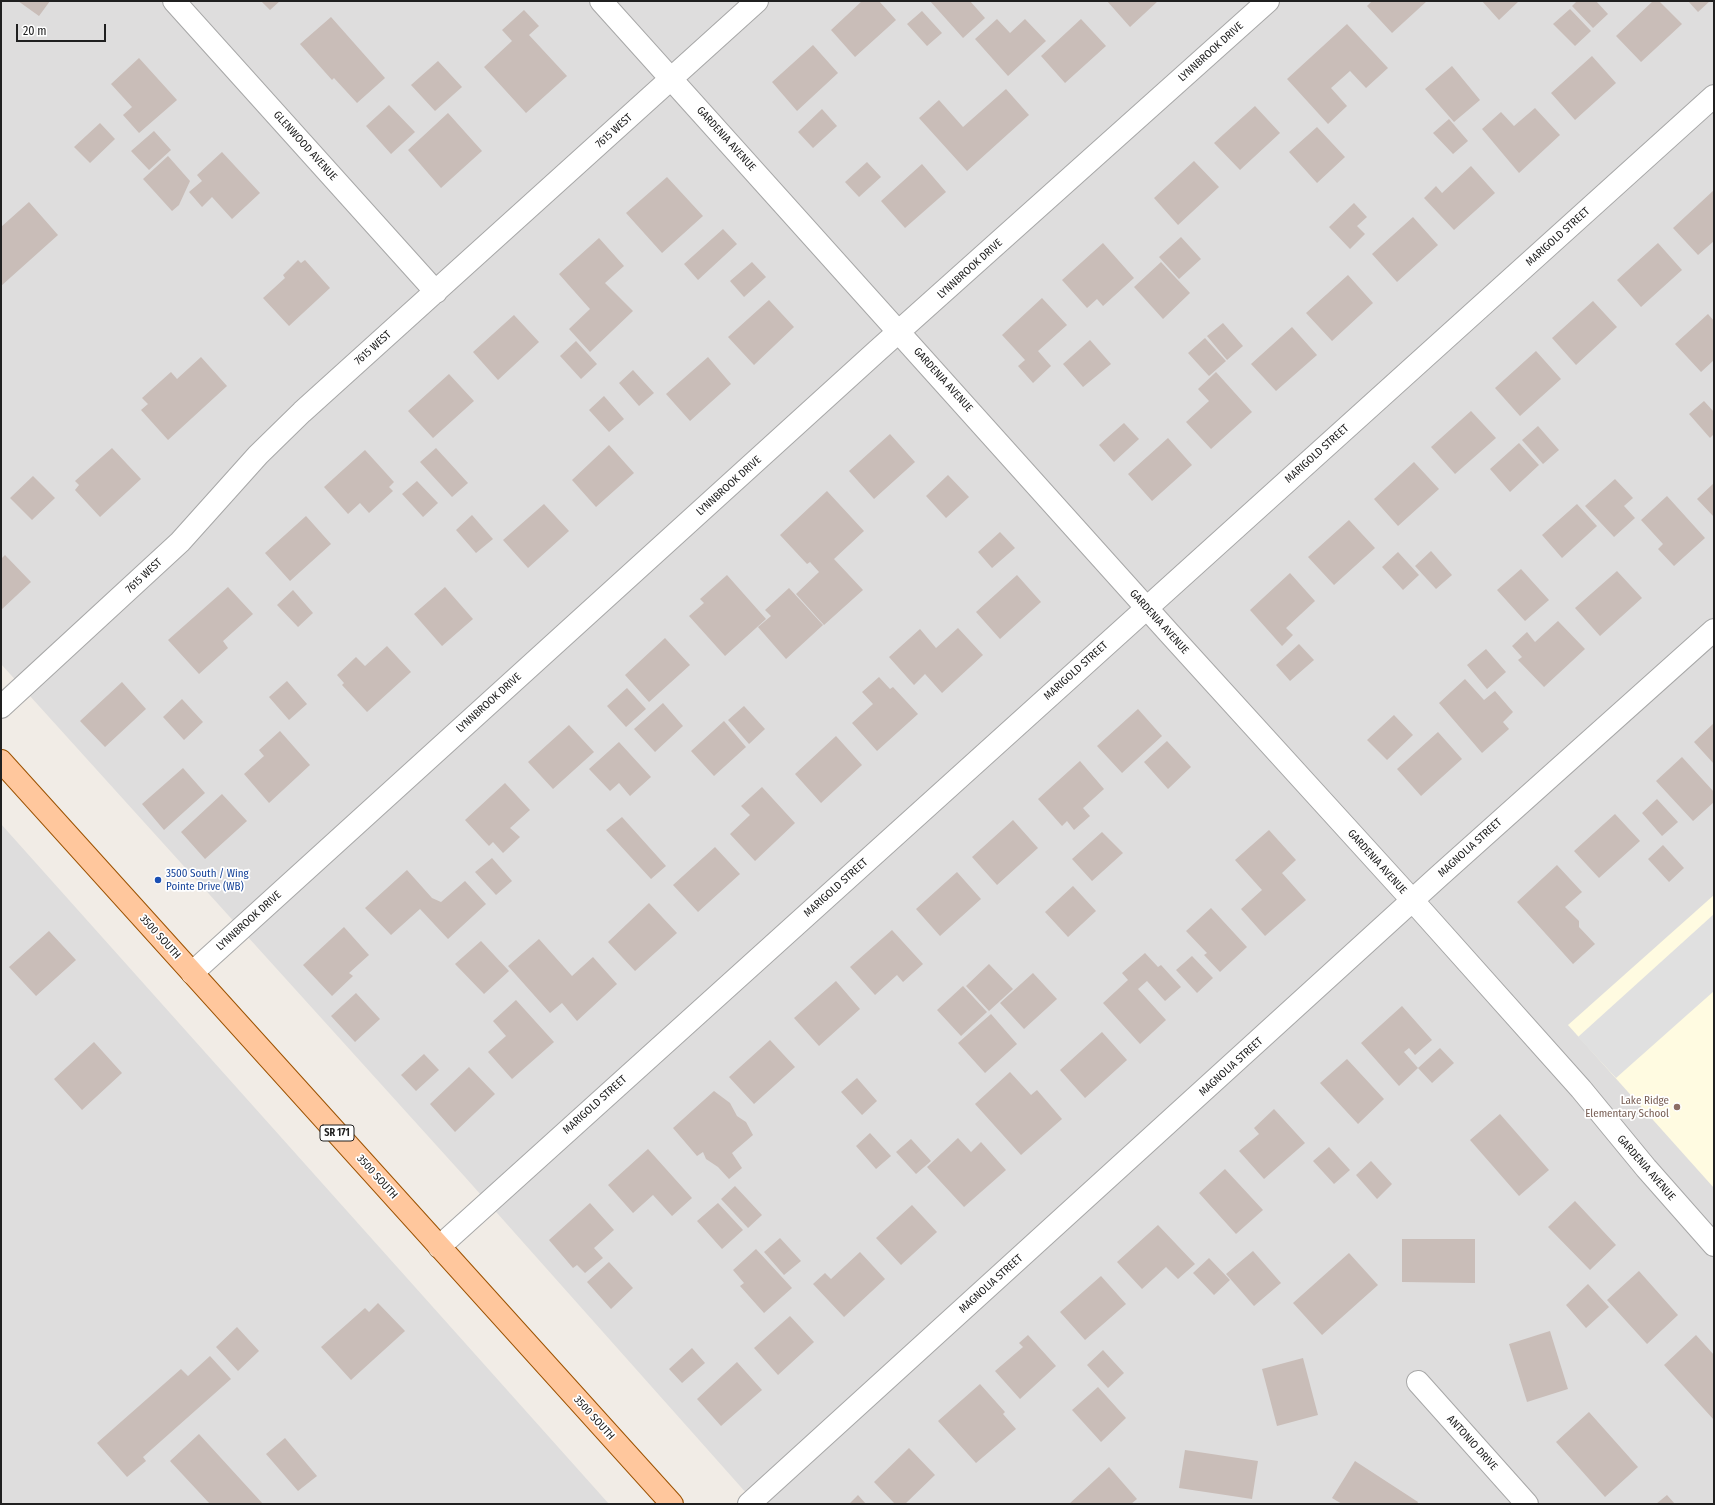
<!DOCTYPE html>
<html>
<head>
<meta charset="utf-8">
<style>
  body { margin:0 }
  #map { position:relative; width:1715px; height:1505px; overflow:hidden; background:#f1ece6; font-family:"Fira Sans Condensed",sans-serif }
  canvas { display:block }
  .frame { position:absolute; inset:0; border:2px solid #202020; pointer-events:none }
  .scale { position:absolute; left:16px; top:24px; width:90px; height:18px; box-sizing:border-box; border:2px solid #202020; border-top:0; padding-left:5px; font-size:12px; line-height:14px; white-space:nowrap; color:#202020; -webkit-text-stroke:3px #fff; paint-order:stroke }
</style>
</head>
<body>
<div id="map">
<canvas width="1715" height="1505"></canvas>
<div class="frame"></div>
<div class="scale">20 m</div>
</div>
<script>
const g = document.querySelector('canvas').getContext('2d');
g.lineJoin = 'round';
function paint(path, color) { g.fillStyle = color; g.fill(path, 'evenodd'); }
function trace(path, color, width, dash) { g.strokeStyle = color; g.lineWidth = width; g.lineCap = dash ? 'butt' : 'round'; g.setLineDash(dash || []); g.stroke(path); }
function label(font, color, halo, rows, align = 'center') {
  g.font = font + ' "Fira Sans Condensed",sans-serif'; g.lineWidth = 3.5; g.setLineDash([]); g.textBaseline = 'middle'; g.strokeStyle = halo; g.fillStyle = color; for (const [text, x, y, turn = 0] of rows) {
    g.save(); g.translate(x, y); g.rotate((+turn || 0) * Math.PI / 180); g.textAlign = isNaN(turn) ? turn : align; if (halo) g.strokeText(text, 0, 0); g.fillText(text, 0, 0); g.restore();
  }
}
paint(new Path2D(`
  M 1,1 L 1714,1 L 1714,1504 L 756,1504 L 465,1177 L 1,664 Z
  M 1,824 L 609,1504 L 1,1504 Z`), '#dedddd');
paint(new Path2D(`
  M 1714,895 L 1714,1188 L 1568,1025 Z`), '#fffbe1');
paint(new Path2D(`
  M 1714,914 L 1714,991 L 1616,1078 L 1578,1037 Z`), '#e0e0e0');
paint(new Path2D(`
  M 18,1 L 50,1 L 39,16 Z
  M 261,1 L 280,1 L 270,10 Z
  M 862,1 L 879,1 L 896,20 L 855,57 L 831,30 Z
  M 930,1 L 970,1 L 985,18 L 963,38 Z
  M 1107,1 L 1158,1 L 1130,27 Z
  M 1372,1 L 1427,1 L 1392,33 L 1367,6 Z
  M 1482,1 L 1519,1 L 1499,20 Z
  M 1577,1 L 1596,1 L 1608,14 L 1593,28 L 1572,6 Z
  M 1653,1 L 1659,1 L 1682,24 L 1641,62 L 1616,36 Z
  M 1688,1 L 1710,1 L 1698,12 Z
  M 1570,9 L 1591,31 L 1575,46 L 1553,24 Z
  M 524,10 L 539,26 L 529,35 L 567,76 L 526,113 L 484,67 L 512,41 L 502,30 Z
  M 922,11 L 942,33 L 927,46 L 907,24 Z
  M 331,17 L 385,78 L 357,103 L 334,78 L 332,80 L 300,44 Z
  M 997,19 L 1010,33 L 1025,19 L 1046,41 L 1008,76 L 975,39 Z
  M 1081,19 L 1106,46 L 1065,83 L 1041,56 Z
  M 1347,24 L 1388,68 L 1366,88 L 1350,71 L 1331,88 L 1347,106 L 1328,124 L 1287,79 Z
  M 813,45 L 838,73 L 797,111 L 772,82 Z
  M 1592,56 L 1616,83 L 1575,120 L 1551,93 Z
  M 139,58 L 177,100 L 139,133 L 123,115 L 132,107 L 111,84 Z
  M 438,61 L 462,87 L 435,111 L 411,85 Z
  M 1452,66 L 1480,100 L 1454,122 L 1425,89 Z
  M 1006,89 L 1029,115 L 967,171 L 919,118 L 939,100 L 963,127 Z
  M 389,105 L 415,132 L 391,154 L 366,126 Z
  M 1255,106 L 1280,133 L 1240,170 L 1214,143 Z
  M 1535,108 L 1560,135 L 1519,173 L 1482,129 L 1501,112 L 1514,126 Z
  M 822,109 L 837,126 L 813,148 L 798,132 Z
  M 448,113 L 482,151 L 441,188 L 408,150 Z
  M 1449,119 L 1468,141 L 1453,154 L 1433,133 Z
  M 100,123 L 115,139 L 90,163 L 74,147 Z
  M 1317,127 L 1345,157 L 1317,183 L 1289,152 Z
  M 154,131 L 171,150 L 149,170 L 131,151 Z
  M 222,152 L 260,193 L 232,219 L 212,197 L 202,207 L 189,192 L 202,181 L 197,175 Z
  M 168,156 L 190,181 L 179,205 L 172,211 L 143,179 Z
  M 1194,161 L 1219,187 L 1178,225 L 1154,198 Z
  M 867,162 L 881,177 L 859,197 L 845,182 Z
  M 922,164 L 946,192 L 905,228 L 881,201 Z
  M 1471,166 L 1495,193 L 1454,230 L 1424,198 L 1436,186 L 1442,193 Z
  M 667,177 L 703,216 L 662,253 L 626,213 Z
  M 1714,190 L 1714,241 L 1698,255 L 1673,228 Z
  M 29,202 L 58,235 L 1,286 L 1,227 Z
  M 1354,203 L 1367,217 L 1357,226 L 1365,234 L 1350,249 L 1329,227 Z
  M 1413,217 L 1438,245 L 1397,282 L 1372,254 Z
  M 723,229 L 737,244 L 698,280 L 684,264 Z
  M 1181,237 L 1201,259 L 1179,279 L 1159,257 Z
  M 599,238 L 624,266 L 605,283 L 633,311 L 590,352 L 569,329 L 590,309 L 559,274 Z
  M 1103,243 L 1134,278 L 1103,306 L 1097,299 L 1087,308 L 1062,280 Z
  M 1658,243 L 1682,270 L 1641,307 L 1617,280 Z
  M 298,260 L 301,263 L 305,260 L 330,288 L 289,326 L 263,298 L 285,278 L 283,275 Z
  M 752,262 L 766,277 L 744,297 L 730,281 Z
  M 1161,262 L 1190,293 L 1163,319 L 1134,287 Z
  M 1348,275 L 1373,303 L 1332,341 L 1306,313 Z
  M 1042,298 L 1067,325 L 1038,351 L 1051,366 L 1033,383 L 1018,366 L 1025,360 L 1002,335 Z
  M 769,300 L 794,327 L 754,365 L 728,337 Z
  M 1593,301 L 1617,327 L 1576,365 L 1552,338 Z
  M 1708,314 L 1714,321 L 1714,360 L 1701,372 L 1675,344 Z
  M 514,315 L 539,342 L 498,380 L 473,352 Z
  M 1223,323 L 1243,346 L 1227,360 L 1207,336 Z
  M 1292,327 L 1317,355 L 1276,391 L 1251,364 Z
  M 1205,338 L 1226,361 L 1209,376 L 1188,353 Z
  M 1090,340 L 1111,364 L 1083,387 L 1063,364 Z
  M 576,341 L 597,364 L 581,379 L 560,356 Z
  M 1536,351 L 1561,379 L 1520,416 L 1495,388 Z
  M 201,357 L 227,386 L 168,440 L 141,410 L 148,404 L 142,398 L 171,372 L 177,379 Z
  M 708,357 L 731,384 L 690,421 L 666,394 Z
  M 633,370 L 654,393 L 639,406 L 619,383 Z
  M 1216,372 L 1252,412 L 1211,449 L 1186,422 L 1209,401 L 1198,389 Z
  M 449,374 L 474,401 L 433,438 L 408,411 Z
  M 604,396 L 624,419 L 609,432 L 589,410 Z
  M 1704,401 L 1714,412 L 1714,434 L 1710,438 L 1689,414 Z
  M 1471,411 L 1496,438 L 1455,474 L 1431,447 Z
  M 1124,423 L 1139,439 L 1114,462 L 1099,445 Z
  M 1538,426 L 1559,450 L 1543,464 L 1522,440 Z
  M 890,434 L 915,462 L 874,499 L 849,471 Z
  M 1168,438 L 1192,465 L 1152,501 L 1128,474 Z
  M 1519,443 L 1539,465 L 1510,492 L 1490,469 Z
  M 609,445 L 634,473 L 596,507 L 572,480 Z
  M 112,448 L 141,479 L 100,517 L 75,490 L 79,485 L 75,481 Z
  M 436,448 L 468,483 L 452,497 L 420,462 Z
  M 365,450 L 394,482 L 389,487 L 393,491 L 369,513 L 360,503 L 348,514 L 324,487 Z
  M 1414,462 L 1439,489 L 1398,526 L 1374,499 Z
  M 948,475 L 969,497 L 946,518 L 926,496 Z
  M 33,476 L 55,498 L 32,520 L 10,498 Z
  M 1615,479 L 1633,498 L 1624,506 L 1635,518 L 1614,537 L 1585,506 Z
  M 417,481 L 438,503 L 423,517 L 402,494 Z
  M 1714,483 L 1714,517 L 1697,499 Z
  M 827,491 L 864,531 L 834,559 L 863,590 L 824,625 L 796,594 L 819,572 L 810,562 L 807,564 L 780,535 Z
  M 1667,496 L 1705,538 L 1674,566 L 1658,549 L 1663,544 L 1641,520 Z
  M 544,504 L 569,531 L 528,568 L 503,540 Z
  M 1577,504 L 1597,526 L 1562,558 L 1542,535 Z
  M 472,515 L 493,539 L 476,553 L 456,530 Z
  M 306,516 L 331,544 L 290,581 L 265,553 Z
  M 1349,520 L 1375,548 L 1334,585 L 1308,557 Z
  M 1000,532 L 1015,548 L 992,568 L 978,552 Z
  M 1431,551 L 1452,575 L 1436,589 L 1415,566 Z
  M 1398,552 L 1419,575 L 1403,590 L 1382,567 Z
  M 5,555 L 31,582 L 1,610 L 1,559 Z
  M 1521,569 L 1549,600 L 1525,621 L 1497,590 Z
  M 1617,571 L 1642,598 L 1600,636 L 1575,608 Z
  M 1290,573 L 1315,601 L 1286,628 L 1293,635 L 1282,646 L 1250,610 Z
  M 727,575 L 766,619 L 725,656 L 689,616 L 704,603 L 700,599 Z
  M 1017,575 L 1041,602 L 1000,639 L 976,612 Z
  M 228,587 L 253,614 L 223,641 L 228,648 L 199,674 L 168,640 Z
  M 445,587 L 473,619 L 442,646 L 414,614 Z
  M 789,588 L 823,625 L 786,659 L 758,627 L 771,616 L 765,610 Z
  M 293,590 L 313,613 L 298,627 L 277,605 Z
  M 1558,621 L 1585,649 L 1544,687 L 1518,660 L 1522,657 L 1512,646 L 1527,632 L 1535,642 Z
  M 958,628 L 983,655 L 942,693 L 925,674 L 914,685 L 889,657 L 920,629 L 936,648 Z
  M 665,638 L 690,665 L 649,702 L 625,675 Z
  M 1299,644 L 1314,660 L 1290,681 L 1276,665 Z
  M 387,646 L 411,672 L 367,712 L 342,685 L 344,683 L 337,675 L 356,657 L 365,666 Z
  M 1486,649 L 1506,672 L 1487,689 L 1467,665 Z
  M 879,677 L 890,689 L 893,687 L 918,714 L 877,751 L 852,723 L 873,704 L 862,692 Z
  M 1465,679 L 1484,700 L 1495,691 L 1513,712 L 1503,722 L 1509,729 L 1482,753 L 1439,703 Z
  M 287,681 L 307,704 L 289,720 L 269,697 Z
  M 122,682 L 146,709 L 105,747 L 80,721 Z
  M 627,688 L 646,709 L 626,727 L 607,706 Z
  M 182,699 L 203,722 L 184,740 L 163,717 Z
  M 663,703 L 683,726 L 655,752 L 634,729 Z
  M 744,706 L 765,729 L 749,744 L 728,720 Z
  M 1138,709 L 1162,736 L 1122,773 L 1097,746 Z
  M 1394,715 L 1413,735 L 1387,760 L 1367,740 Z
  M 724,721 L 746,747 L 714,776 L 691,751 Z
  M 1714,723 L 1714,764 L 1694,742 Z
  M 569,725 L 594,752 L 553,789 L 528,762 Z
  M 280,731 L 310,765 L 269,803 L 244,774 L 264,756 L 259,750 Z
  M 1438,732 L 1462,759 L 1421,796 L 1397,769 Z
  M 836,736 L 862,765 L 821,803 L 795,774 Z
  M 1167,741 L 1191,767 L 1168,789 L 1144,762 Z
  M 619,742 L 651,777 L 630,796 L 619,783 L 610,791 L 589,769 Z
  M 1682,757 L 1714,792 L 1714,802 L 1693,821 L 1656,781 Z
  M 1080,761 L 1104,789 L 1083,808 L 1090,816 L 1074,830 L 1067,821 L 1062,826 L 1038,799 Z
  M 183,768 L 205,793 L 164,830 L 142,804 Z
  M 505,783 L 530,810 L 510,828 L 520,837 L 503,853 L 493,842 L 489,846 L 465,820 Z
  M 762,787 L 795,823 L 755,861 L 730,834 L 750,815 L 741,806 Z
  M 222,794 L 247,821 L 205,859 L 181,832 Z
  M 1657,799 L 1678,822 L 1662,836 L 1642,813 Z
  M 1615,814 L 1640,841 L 1599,878 L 1574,851 Z
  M 622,817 L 666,866 L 651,879 L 606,830 Z
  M 1013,820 L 1038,848 L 997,885 L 972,857 Z
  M 1269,830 L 1296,860 L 1282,873 L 1306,900 L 1265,936 L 1241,909 L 1262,890 L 1235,860 Z
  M 1102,832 L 1123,853 L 1092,881 L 1072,859 Z
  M 1663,845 L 1684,868 L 1669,882 L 1648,859 Z
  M 715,847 L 740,874 L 698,912 L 673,885 Z
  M 492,858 L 512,881 L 496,895 L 475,872 Z
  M 1557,865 L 1582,892 L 1565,907 L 1579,921 L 1579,927 L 1595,944 L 1573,964 L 1517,902 Z
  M 407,870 L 432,898 L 441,902 L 465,881 L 486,904 L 448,939 L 420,909 L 391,935 L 365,908 Z
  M 957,872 L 981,899 L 940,936 L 916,909 Z
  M 1073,886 L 1096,911 L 1068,937 L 1045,912 Z
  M 649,903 L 677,933 L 635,971 L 608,942 Z
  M 1211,908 L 1247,947 L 1220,972 L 1204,955 L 1207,953 L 1186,931 Z
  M 344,927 L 369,955 L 349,973 L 353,976 L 332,996 L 303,965 Z
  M 892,930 L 923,964 L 903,982 L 897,975 L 875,995 L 850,967 Z
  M 49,931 L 76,960 L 36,996 L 9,967 Z
  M 539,939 L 572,976 L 593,957 L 617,984 L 577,1021 L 562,1003 L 550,1013 L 508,966 Z
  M 481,941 L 509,971 L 484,994 L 455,964 Z
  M 1145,953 L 1158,967 L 1161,965 L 1181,987 L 1165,1001 L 1147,981 L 1138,989 L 1166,1020 L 1140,1044 L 1103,1003 L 1128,980 L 1122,973 Z
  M 1192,956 L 1213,978 L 1197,993 L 1176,970 Z
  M 989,964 L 1013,989 L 989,1011 L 966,986 Z
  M 1033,973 L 1057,999 L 1024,1029 L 1000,1003 Z
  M 836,981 L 860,1009 L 819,1046 L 794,1018 Z
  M 963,986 L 987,1012 L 961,1036 L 937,1010 Z
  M 356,993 L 380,1019 L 355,1042 L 331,1016 Z
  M 516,1000 L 554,1042 L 512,1079 L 488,1052 L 506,1036 L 493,1021 Z
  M 1402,1006 L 1432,1040 L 1415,1055 L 1409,1048 L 1404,1052 L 1418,1068 L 1399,1086 L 1361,1043 Z
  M 991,1014 L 1017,1044 L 985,1073 L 958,1043 Z
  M 1102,1032 L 1127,1060 L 1085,1098 L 1060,1070 Z
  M 770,1040 L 795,1067 L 754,1104 L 729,1077 Z
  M 94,1042 L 122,1073 L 82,1110 L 54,1079 Z
  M 1440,1048 L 1454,1063 L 1432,1083 L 1418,1068 Z
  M 424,1054 L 439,1070 L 416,1091 L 401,1075 Z
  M 1347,1059 L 1384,1099 L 1358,1124 L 1320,1083 Z
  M 469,1067 L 495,1094 L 455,1132 L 430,1104 Z
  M 1010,1072 L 1031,1095 L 1037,1090 L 1062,1119 L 1021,1155 L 975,1104 Z
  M 857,1078 L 877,1101 L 862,1115 L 841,1092 Z
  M 714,1091 L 730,1103 L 737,1116 L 746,1122 L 753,1135 L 732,1153 L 742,1168 L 729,1179 L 718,1167 L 706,1159 L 703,1152 L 697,1156 L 673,1128 Z
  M 1274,1109 L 1305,1143 L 1264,1179 L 1239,1151 L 1259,1134 L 1254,1128 Z
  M 1500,1114 L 1549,1170 L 1519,1196 L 1470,1140 Z
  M 870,1133 L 891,1156 L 876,1169 L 856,1146 Z
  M 958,1138 L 971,1152 L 981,1142 L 1006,1170 L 964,1207 L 927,1167 Z
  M 911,1139 L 931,1161 L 916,1174 L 896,1152 Z
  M 1329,1147 L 1350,1170 L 1334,1184 L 1313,1161 Z
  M 648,1149 L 692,1198 L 672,1216 L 653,1195 L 633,1213 L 608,1185 Z
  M 1371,1161 L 1392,1184 L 1377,1199 L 1356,1175 Z
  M 1225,1169 L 1263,1210 L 1236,1234 L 1199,1193 Z
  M 735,1186 L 762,1215 L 748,1228 L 721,1199 Z
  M 1575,1201 L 1616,1245 L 1590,1270 L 1548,1227 Z
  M 590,1203 L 614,1230 L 594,1248 L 603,1258 L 585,1273 L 577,1265 L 573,1268 L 549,1240 Z
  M 718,1203 L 743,1230 L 722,1249 L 697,1221 Z
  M 912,1205 L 937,1232 L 901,1265 L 876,1238 Z
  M 1158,1225 L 1195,1264 L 1178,1279 L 1166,1267 L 1142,1289 L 1117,1262 Z
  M 780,1238 L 801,1261 L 784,1275 L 764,1252 Z
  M 1402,1239 L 1475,1239 L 1475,1283 L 1402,1282 Z
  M 756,1249 L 792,1288 L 764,1313 L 740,1286 L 744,1283 L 733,1270 Z
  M 1253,1251 L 1281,1283 L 1254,1306 L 1226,1274 Z
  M 860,1252 L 885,1279 L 844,1317 L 813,1284 L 825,1273 L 831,1279 Z
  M 1349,1253 L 1378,1285 L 1322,1335 L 1293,1303 Z
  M 1209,1258 L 1230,1280 L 1214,1295 L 1193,1273 Z
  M 609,1262 L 633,1288 L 611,1309 L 587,1282 Z
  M 1639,1271 L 1678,1315 L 1647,1344 L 1607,1300 Z
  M 1101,1276 L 1126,1304 L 1085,1340 L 1060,1312 Z
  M 1588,1284 L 1609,1307 L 1586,1328 L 1566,1305 Z
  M 378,1303 L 405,1331 L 351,1380 L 321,1347 L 365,1308 L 369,1312 Z
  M 790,1316 L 814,1342 L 778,1375 L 754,1348 Z
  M 237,1327 L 259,1351 L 238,1371 L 216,1347 Z
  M 1550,1331 L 1568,1389 L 1527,1402 L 1509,1344 Z
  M 1028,1335 L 1056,1366 L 1020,1399 L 995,1371 L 1023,1347 L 1019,1343 Z
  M 1696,1335 L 1714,1355 L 1714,1420 L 1664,1365 Z
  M 692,1348 L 705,1363 L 682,1383 L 669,1369 Z
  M 1103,1350 L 1124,1373 L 1108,1388 L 1087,1365 Z
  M 210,1356 L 231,1379 L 143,1457 L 146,1461 L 127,1477 L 97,1443 L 181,1369 L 188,1376 Z
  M 1303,1358 L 1318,1415 L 1277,1426 L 1262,1369 Z
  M 737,1362 L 762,1390 L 721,1426 L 697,1399 Z
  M 980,1384 L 1005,1412 L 1003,1414 L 1016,1429 L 976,1463 L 938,1421 Z
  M 1098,1387 L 1126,1418 L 1101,1442 L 1072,1410 Z
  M 1589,1412 L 1638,1467 L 1605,1497 L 1556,1442 Z
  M 199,1434 L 263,1504 L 210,1504 L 170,1461 Z
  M 285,1438 L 317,1476 L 298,1491 L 266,1454 Z
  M 909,1448 L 935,1475 L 905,1504 L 895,1504 L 874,1482 Z
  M 1185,1450 L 1258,1461 L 1252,1499 L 1179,1488 Z
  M 1355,1461 L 1418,1502 L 1417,1504 L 1342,1504 L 1332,1498 Z
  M 1109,1467 L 1137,1499 L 1131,1504 L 1069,1504 Z
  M 858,1495 L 866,1504 L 849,1504 Z
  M 1667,1495 L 1675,1504 L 1656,1504 Z`), '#c9bdb8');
const street = new Path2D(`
  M 174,1 L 436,292
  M 601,1 L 1170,634 L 1413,901 L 1581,1089 L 1646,1168 L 1714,1245
  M 1,707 L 180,542 L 258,455 L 302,412 L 757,1
  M 192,973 L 877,351 L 1268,1
  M 439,1247 L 1714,96
  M 1418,1382 L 1527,1504
  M 749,1504 L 1438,877 L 1714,630`);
const primary = new Path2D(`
  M 1,761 L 672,1504`);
trace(street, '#a7a7a7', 24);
trace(primary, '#9c5200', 24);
trace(street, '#fff', 22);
trace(primary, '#ffc79d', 22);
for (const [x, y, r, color] of [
  [158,880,4,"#1a4fb4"],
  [1677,1107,4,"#8d6e63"]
]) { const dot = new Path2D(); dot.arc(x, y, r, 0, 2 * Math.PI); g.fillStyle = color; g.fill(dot); trace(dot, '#fff', 1.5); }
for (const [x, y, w] of [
  [337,1133,34]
]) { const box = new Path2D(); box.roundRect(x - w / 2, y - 8, w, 16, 3); g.fillStyle = '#fff'; g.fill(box); trace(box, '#202020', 1); }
label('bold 10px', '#202020', null, [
  ["SR 171",337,1133]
]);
label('11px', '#202020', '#fff', [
  ["LYNNBROOK DRIVE",1211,52,-42],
  ["7615 WEST",614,131,-42],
  ["GARDENIA AVENUE",726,139,48],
  ["GLENWOOD AVENUE",305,146,48],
  ["MARIGOLD STREET",1558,237,-42],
  ["LYNNBROOK DRIVE",970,269,-42],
  ["7615 WEST",373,348,-42],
  ["GARDENIA AVENUE",943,380,48],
  ["MARIGOLD STREET",1317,454,-42],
  ["LYNNBROOK DRIVE",729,486,-42],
  ["7615 WEST",144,576,-43],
  ["GARDENIA AVENUE",1159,622,48],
  ["MARIGOLD STREET",1076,671,-42],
  ["LYNNBROOK DRIVE",489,703,-42],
  ["MAGNOLIA STREET",1470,848,-42],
  ["GARDENIA AVENUE",1377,862,48],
  ["MARIGOLD STREET",836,888,-42],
  ["LYNNBROOK DRIVE",249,921,-42],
  ["3500 SOUTH",160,937,48],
  ["MAGNOLIA STREET",1231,1067,-42],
  ["MARIGOLD STREET",595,1105,-42],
  ["GARDENIA AVENUE",1646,1168,49],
  ["3500 SOUTH",377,1177,48],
  ["MAGNOLIA STREET",991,1284,-42],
  ["3500 SOUTH",594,1418,48],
  ["ANTONIO DRIVE",1472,1443,48]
]);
label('11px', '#164399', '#fff', [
  ["3500 South / Wing",166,874],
  ["Pointe Drive (WB)",166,887]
], 'left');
label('11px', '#785e54', '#fff', [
  ["Lake Ridge",1669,1101],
  ["Elementary School",1669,1114]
], 'right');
</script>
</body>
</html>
